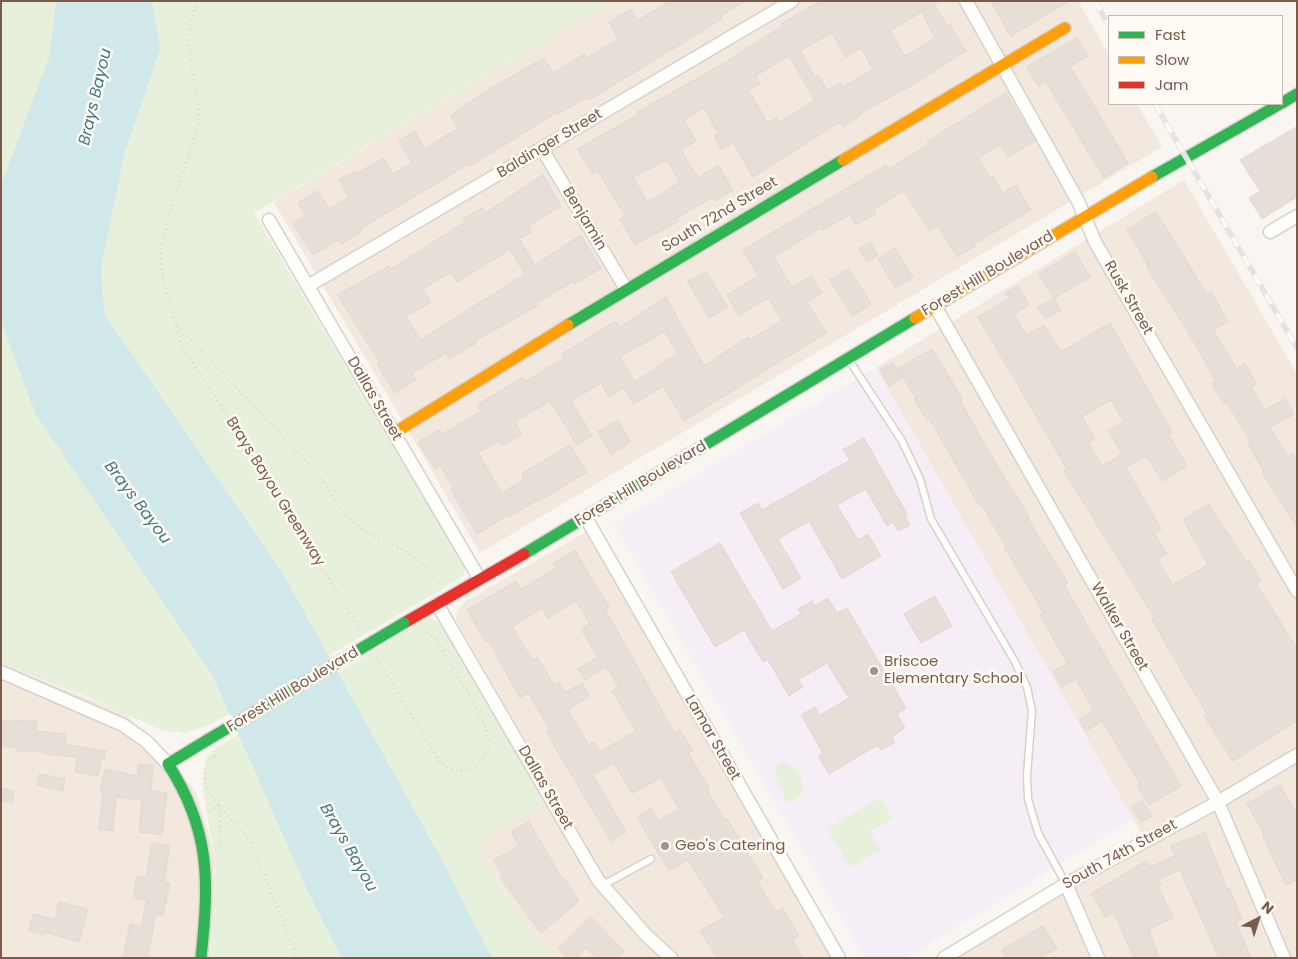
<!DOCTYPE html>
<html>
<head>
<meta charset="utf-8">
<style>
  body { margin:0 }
  #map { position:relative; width:1298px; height:959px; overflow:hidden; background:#f9f5f0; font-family:Poppins,sans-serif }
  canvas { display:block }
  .frame { position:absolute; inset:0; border:2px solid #7a5c4d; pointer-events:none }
  .legend { position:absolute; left:1108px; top:15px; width:175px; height:90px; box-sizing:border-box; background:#fffaf3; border:1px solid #cabbb1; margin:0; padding:6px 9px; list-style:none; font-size:15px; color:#7a5c4d }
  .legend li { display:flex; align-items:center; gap:10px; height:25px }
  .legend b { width:25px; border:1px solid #cabbb1 }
  .north { position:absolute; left:1233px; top:894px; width:50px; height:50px; -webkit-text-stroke:4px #fffaf3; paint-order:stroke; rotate:40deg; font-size:14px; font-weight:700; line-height:20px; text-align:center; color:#7a5c4d }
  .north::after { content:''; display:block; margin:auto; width:18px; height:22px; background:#7a5c4d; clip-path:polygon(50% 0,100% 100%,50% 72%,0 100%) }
</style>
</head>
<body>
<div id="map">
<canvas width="1298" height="959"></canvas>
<div class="frame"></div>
<ul class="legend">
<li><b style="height:6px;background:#30b455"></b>Fast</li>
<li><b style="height:6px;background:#ff9f0a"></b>Slow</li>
<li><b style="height:6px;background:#e5322d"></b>Jam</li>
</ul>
<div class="north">N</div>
</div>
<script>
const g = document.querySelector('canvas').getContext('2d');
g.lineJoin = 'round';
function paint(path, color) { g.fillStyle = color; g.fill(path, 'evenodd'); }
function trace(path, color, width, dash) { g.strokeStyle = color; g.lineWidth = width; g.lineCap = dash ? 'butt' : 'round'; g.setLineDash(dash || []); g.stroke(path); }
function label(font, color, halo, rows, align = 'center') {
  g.font = font + ' Poppins,sans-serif'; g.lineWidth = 5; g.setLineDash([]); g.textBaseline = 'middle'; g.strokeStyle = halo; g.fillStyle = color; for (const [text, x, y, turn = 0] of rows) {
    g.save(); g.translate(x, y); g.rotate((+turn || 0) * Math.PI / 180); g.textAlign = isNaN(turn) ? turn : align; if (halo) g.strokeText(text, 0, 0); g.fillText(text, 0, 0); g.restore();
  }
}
paint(new Path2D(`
  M 613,1 L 1078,1 L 1109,55 L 1109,104 L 1137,104 L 1162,147 L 480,553 L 274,202 Z
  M 1184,180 L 1297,374 L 1297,958 L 954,958 L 1148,845 L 876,368 Z
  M 588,531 L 818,934 L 830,958 L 556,958 L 521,917 L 475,845 L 557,796 L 456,620 L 456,613 L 466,601 Z
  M 1,664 L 126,714 L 196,792 L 214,852 L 215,888 L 206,958 L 1,958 Z`), '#f2e8de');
paint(new Path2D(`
  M 876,368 L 1133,819 L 907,958 L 865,958 L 614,524 Z`), '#f6eef6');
paint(new Path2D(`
  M 1,1 L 613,1 L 254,213 L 465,567 L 463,575 L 457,580 L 210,725 L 184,733 L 161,730 L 90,698 L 1,664 Z
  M 430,618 L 440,622 L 454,642 L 546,803 L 475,845 L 521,917 L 556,958 L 206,958 L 215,888 L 214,852 L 202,786 L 206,758 L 215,749 L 423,620 Z
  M 782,762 C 803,769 815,797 787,802 L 784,799 L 784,791 L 774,778 L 777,765 Z
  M 880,798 L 892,819 L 870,831 L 881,850 L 850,867 L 828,828 Z`), '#e7f0db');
paint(new Path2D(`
  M 56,1 L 152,1 L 160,49 L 124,155 L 101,268 L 104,314 L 282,572 L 438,853 L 492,958 L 342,958 L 308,892 L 213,676 L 35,413 L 1,322 L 1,185 L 50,54 Z`), '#d0e8ea');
const building = new Path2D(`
  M 670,1 L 745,1 L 721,16 L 722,19 L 589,100 L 587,97 L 558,114 L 557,112 L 498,149 L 470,166 L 469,164 L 360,229 L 361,232 L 341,244 L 338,240 L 313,255 L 293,223 L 305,216 L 298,203 L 318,191 L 329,209 L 349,197 L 339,180 L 354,171 L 356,174 L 383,158 L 393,174 L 412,163 L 399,141 L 415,131 L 425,149 L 458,128 L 450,116 L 489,89 L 544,58 L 553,73 L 585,54 L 587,58 L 618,39 L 609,22 L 631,9 L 638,20 Z
  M 821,1 L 940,1 L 932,6 L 935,6 L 947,26 L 949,24 L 966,51 L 909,87 L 859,114 L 860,116 L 843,127 L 840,122 L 753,177 L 733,143 L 722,150 L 714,136 L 718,133 L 704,108 L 684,120 L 696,141 L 681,150 L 698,178 L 718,165 L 733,190 L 716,201 L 713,197 L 677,218 L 679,221 L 635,245 L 620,219 L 625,216 L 598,171 L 593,174 L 577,149 L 639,114 L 637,112 L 712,70 L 783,26 L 781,24 ZM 922,12 L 935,38 L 905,56 L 890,31 ZM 832,33 L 846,57 L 861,48 L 873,69 L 843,87 L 840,83 L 827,91 L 818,75 L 815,77 L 800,51 ZM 789,56 L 815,100 L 780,122 L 777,117 L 768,123 L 748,90 L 760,84 L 756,76 ZM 667,160 L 680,182 L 648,202 L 633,178 Z
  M 991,1 L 1069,1 L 1011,36 Z
  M 1077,38 L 1088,56 L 1070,66 L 1128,163 L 1104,178 L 1046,82 L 1038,86 L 1027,67 Z
  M 1006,93 L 1035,141 L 1008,157 L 1000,145 L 978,158 L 990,178 L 993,176 L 1003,193 L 1016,185 L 1031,210 L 974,244 L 975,246 L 957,257 L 938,226 L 930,231 L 904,191 L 874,209 L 876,213 L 856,225 L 849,215 L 823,230 L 821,228 L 774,257 L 792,287 L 811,276 L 822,293 L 807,302 L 826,333 L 684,421 L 663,386 L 634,404 L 624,388 L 609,397 L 601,383 L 571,401 L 592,435 L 577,445 L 550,401 L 515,422 L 522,434 L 502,446 L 499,441 L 478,453 L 502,493 L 524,479 L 521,474 L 570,445 L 587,472 L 538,502 L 537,500 L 511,516 L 510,514 L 477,534 L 451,490 L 454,488 L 440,466 L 435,469 L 418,442 L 439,430 L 442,434 L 481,411 L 477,405 L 523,377 L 526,381 L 564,358 L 562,354 L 616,321 L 620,327 L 666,297 L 704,366 L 748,337 L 750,340 L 782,320 L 768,298 L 739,316 L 727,295 L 758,276 L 743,250 L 886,165 L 888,169 L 929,144 L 927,142 ZM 665,332 L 678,353 L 635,382 L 620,357 Z
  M 1297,127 L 1297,197 L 1262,219 L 1249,198 L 1260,191 L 1240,160 Z
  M 543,175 L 561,206 L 528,226 L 532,232 L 519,239 L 535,265 L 581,235 L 601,268 L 575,284 L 574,281 L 537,303 L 539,305 L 475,341 L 476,343 L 450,359 L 446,353 L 412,373 L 416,380 L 395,393 L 377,364 L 380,362 L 337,295 L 389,266 L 391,269 L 465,222 L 463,219 L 482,208 L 485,213 ZM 510,250 L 525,274 L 420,340 L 406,317 L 431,302 L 423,289 L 451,272 L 457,282 Z
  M 1156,212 L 1207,294 L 1211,292 L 1228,321 L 1213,330 L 1237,369 L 1245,364 L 1257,384 L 1251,387 L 1265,410 L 1285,399 L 1294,414 L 1270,428 L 1288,457 L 1293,454 L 1297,460 L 1297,528 L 1262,472 L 1264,471 L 1248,445 L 1251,443 L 1227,402 L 1224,404 L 1212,384 L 1216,382 L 1199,350 L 1146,266 L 1148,265 L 1127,230 Z
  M 870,242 L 878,255 L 867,262 L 859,249 Z
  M 895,248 L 913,277 L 896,288 L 878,259 Z
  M 1075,252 L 1090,277 L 1054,298 L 1039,274 Z
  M 849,269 L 871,304 L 852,316 L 830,280 Z
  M 706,272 L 728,307 L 709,318 L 688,282 Z
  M 1018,286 L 1029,305 L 1014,314 L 1026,335 L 1044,325 L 1061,352 L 1110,323 L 1172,432 L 1168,434 L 1187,466 L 1162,481 L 1146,456 L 1126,468 L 1161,529 L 1154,533 L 1167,554 L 1157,560 L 1173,585 L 1208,565 L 1183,519 L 1209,504 L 1225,531 L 1226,530 L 1246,562 L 1249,560 L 1261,581 L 1256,584 L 1297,648 L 1297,721 L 1233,761 L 1204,716 L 1207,714 L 1169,650 L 1152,619 L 1154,617 L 1064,471 L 1067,469 L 978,317 L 1010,298 L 1006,293 ZM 1111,400 L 1124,422 L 1108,431 L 1122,454 L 1102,466 L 1088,443 L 1095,438 L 1082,417 Z
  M 1054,298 L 1061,310 L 1045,319 L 1038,308 Z
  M 932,349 L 962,398 L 960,400 L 992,457 L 1030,518 L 1028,519 L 1068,583 L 1064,585 L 1181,786 L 1149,805 L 1137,786 L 1140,784 L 1102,721 L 1086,731 L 1079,720 L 1094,710 L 1076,679 L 1062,687 L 1053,672 L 1067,663 L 1040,615 L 1043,612 L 1004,547 L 1006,546 L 981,504 L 979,505 L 929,418 L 927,420 L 914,399 L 916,398 L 898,369 Z
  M 893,363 L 902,378 L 889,386 L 880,370 Z
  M 618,420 L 631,442 L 611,455 L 598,432 Z
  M 864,438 L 907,514 L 905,516 L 910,525 L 898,531 L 893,522 L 887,526 L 866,489 L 837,505 L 858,540 L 868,534 L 881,556 L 842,579 L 809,521 L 778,539 L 801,578 L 783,589 L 740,513 L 758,503 L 762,510 L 850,460 L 843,450 Z
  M 720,543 L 772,631 L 801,614 L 798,609 L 812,601 L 814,606 L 828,598 L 837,613 L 847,608 L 906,708 L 897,714 L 905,728 L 892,737 L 895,742 L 881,750 L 878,745 L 829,774 L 818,756 L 823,753 L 801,715 L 815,707 L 820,715 L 849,698 L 827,663 L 798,680 L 803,687 L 789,696 L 768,660 L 763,662 L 744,630 L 715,647 L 671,572 Z
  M 575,551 L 609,607 L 605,609 L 656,700 L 675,733 L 680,730 L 693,750 L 688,753 L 710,789 L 707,791 L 725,820 L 727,819 L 763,878 L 757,881 L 776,912 L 782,908 L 799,936 L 792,940 L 803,958 L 717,958 L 700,931 L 724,917 L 688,860 L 669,871 L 637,817 L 651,808 L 659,821 L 679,809 L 661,778 L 632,793 L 614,763 L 593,775 L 626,832 L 611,841 L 546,732 L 550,729 L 528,693 L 520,698 L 488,640 L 486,642 L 467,610 L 516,581 L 521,589 L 556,568 L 553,564 ZM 576,601 L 590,624 L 581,629 L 598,657 L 578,669 L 585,680 L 606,667 L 619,687 L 612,691 L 636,731 L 600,752 L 594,742 L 589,745 L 568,710 L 590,696 L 582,683 L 565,693 L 559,682 L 554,685 L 537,657 L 532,660 L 512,627 L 542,608 L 548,618 Z
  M 935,596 L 952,626 L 921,643 L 904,614 Z
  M 1,720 L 37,721 L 36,731 L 66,734 L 65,744 L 106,751 L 104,760 L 101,759 L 98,776 L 75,772 L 78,757 L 44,754 L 44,751 L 16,751 L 16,748 L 1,746 Z
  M 139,764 L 153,765 L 151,791 L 167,793 L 162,835 L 139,832 L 142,800 L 116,797 L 113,831 L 99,829 L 103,793 L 100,792 L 105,769 L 137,776 Z
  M 40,774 L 65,779 L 63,791 L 37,785 Z
  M 1280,785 L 1297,815 L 1297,880 L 1286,885 L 1262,834 L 1264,833 L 1247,804 Z
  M 1,788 L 14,791 L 12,803 L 1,801 Z
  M 1143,801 L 1152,816 L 1141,822 L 1132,807 Z
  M 529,822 L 563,880 L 565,879 L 579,901 L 541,933 L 500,878 L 503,876 L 494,860 L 519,846 L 511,832 Z
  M 1205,833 L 1227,889 L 1229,888 L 1242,919 L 1236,922 L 1251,958 L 1219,958 L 1180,870 L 1158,880 L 1161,885 L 1158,886 L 1173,918 L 1149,929 L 1159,958 L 1134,958 L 1114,913 L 1106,918 L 1091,894 L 1146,861 L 1150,867 L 1175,856 L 1171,846 Z
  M 152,843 L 170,846 L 164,882 L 170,883 L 163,916 L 156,914 L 147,958 L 123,958 L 130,924 L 141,926 L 147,900 L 133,898 L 137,876 L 146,878 Z
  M 59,902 L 88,909 L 79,942 L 45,932 L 44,935 L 29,931 L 33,914 L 55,919 Z
  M 591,917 L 624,951 L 618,958 L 596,958 L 586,948 L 576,958 L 567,958 L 559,949 Z
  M 1043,926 L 1057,948 L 1040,958 L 1006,958 L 1002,950 Z`);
paint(building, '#e6ded7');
trace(building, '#e2d8d2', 1);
const lane = new Path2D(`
  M 849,360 L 902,441 L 920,479 L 931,519 L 1014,660 L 1027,687 L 1032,711 L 1027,775 L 1028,799 L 1038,833 L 1066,884
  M 603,885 L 651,859`);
const street = new Path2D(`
  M 966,1 L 1078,201 L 1095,242 L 1297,591
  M 542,149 L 626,289
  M 269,220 L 479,578
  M 1270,232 L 1297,216
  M 308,286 L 792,1
  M 935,306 L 1218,802 L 1284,958
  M 586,518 L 839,958
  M 437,604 L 598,880 L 646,935 L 671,958
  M 1,672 L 123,725 L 146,741 L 168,764
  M 1066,884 L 1098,958
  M 944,958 L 1066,884 L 1218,802 L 1297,755`);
const fast = new Path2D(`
  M 1282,103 L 1297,94
  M 1152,177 L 1280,104
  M 568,325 L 843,160
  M 524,554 L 915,318
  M 201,958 C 209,881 211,831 168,764 L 209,739`);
const slow = new Path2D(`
  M 843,160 L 1065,28
  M 915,318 L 1152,177
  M 394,433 L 568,325`);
const jam = new Path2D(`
  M 404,623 L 524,554`);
trace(lane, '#d7d1cb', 9);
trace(street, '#d7d1cb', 15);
trace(fast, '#d9d2cb', 14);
trace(slow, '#d9d2cb', 14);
trace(jam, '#d9d2cb', 14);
trace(new Path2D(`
  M 199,1 C 176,45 201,80 198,125 C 196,140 188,158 183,173 C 176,197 159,237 161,261 C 162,283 170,303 176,324 C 179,333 179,340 184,349 L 285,506 L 360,630
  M 177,325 L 310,465 C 327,484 339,510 358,526 C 367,535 381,539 392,544 C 410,553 428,566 439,584
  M 377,658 L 439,761 C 449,769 459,774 471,768 C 481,763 490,754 489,741 C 486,718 451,666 438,642 L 429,633 L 422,632
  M 215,756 C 182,783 236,819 250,841 L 298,958
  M 210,811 L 219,806 L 221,850`), '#dcd5d0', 2.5, [1, 4]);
trace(lane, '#fefefd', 6);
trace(street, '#fefefd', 12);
trace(fast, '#30b455', 11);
trace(slow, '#ff9f0a', 11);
trace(jam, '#e5322d', 11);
const rail = new Path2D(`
  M 1095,1 L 1109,26
  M 1155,104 L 1297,348`);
trace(rail, '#e6e3e7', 5.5);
trace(rail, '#fffaf3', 4, [11]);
const fastBridge = new Path2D(`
  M 209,739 L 404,623`);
trace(fastBridge, '#d9d2cb', 14, []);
trace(fastBridge, '#30b455', 11);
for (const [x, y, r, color] of [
  [874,671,5,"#a69286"],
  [665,846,5,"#a69286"]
]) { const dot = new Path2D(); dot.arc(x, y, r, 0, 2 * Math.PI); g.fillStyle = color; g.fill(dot); trace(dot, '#fffaf3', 2); }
label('15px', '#7a5c4d', '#fffaf3', [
  ["Baldinger Street",550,144,-31],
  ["South 72nd Street",720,215,-31],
  ["Benjamin",584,219,59],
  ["Forest Hill Boulevard",988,274,-31],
  ["Rusk Street",1128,298,60],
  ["Dallas Street",374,399,60],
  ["Forest Hill Boulevard",641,484,-31],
  ["Brays Bayou Greenway",275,492,58],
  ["Walker Street",1119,627,60],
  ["Forest Hill Boulevard",293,690,-31],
  ["Lamar Street",712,738,60],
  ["Dallas Street",545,788,60],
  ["South 74th Street",1120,855,-29]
]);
label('15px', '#7a5c4d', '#fffaf3', [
  ["Briscoe",884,662],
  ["Elementary School",884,679],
  ["Geo's Catering",675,846]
], 'left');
label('italic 16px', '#437c86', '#fffaf3', [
  ["Brays Bayou",96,97,-77],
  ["Brays Bayou",137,503,53],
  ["Brays Bayou",348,848,60]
]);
</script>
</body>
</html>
